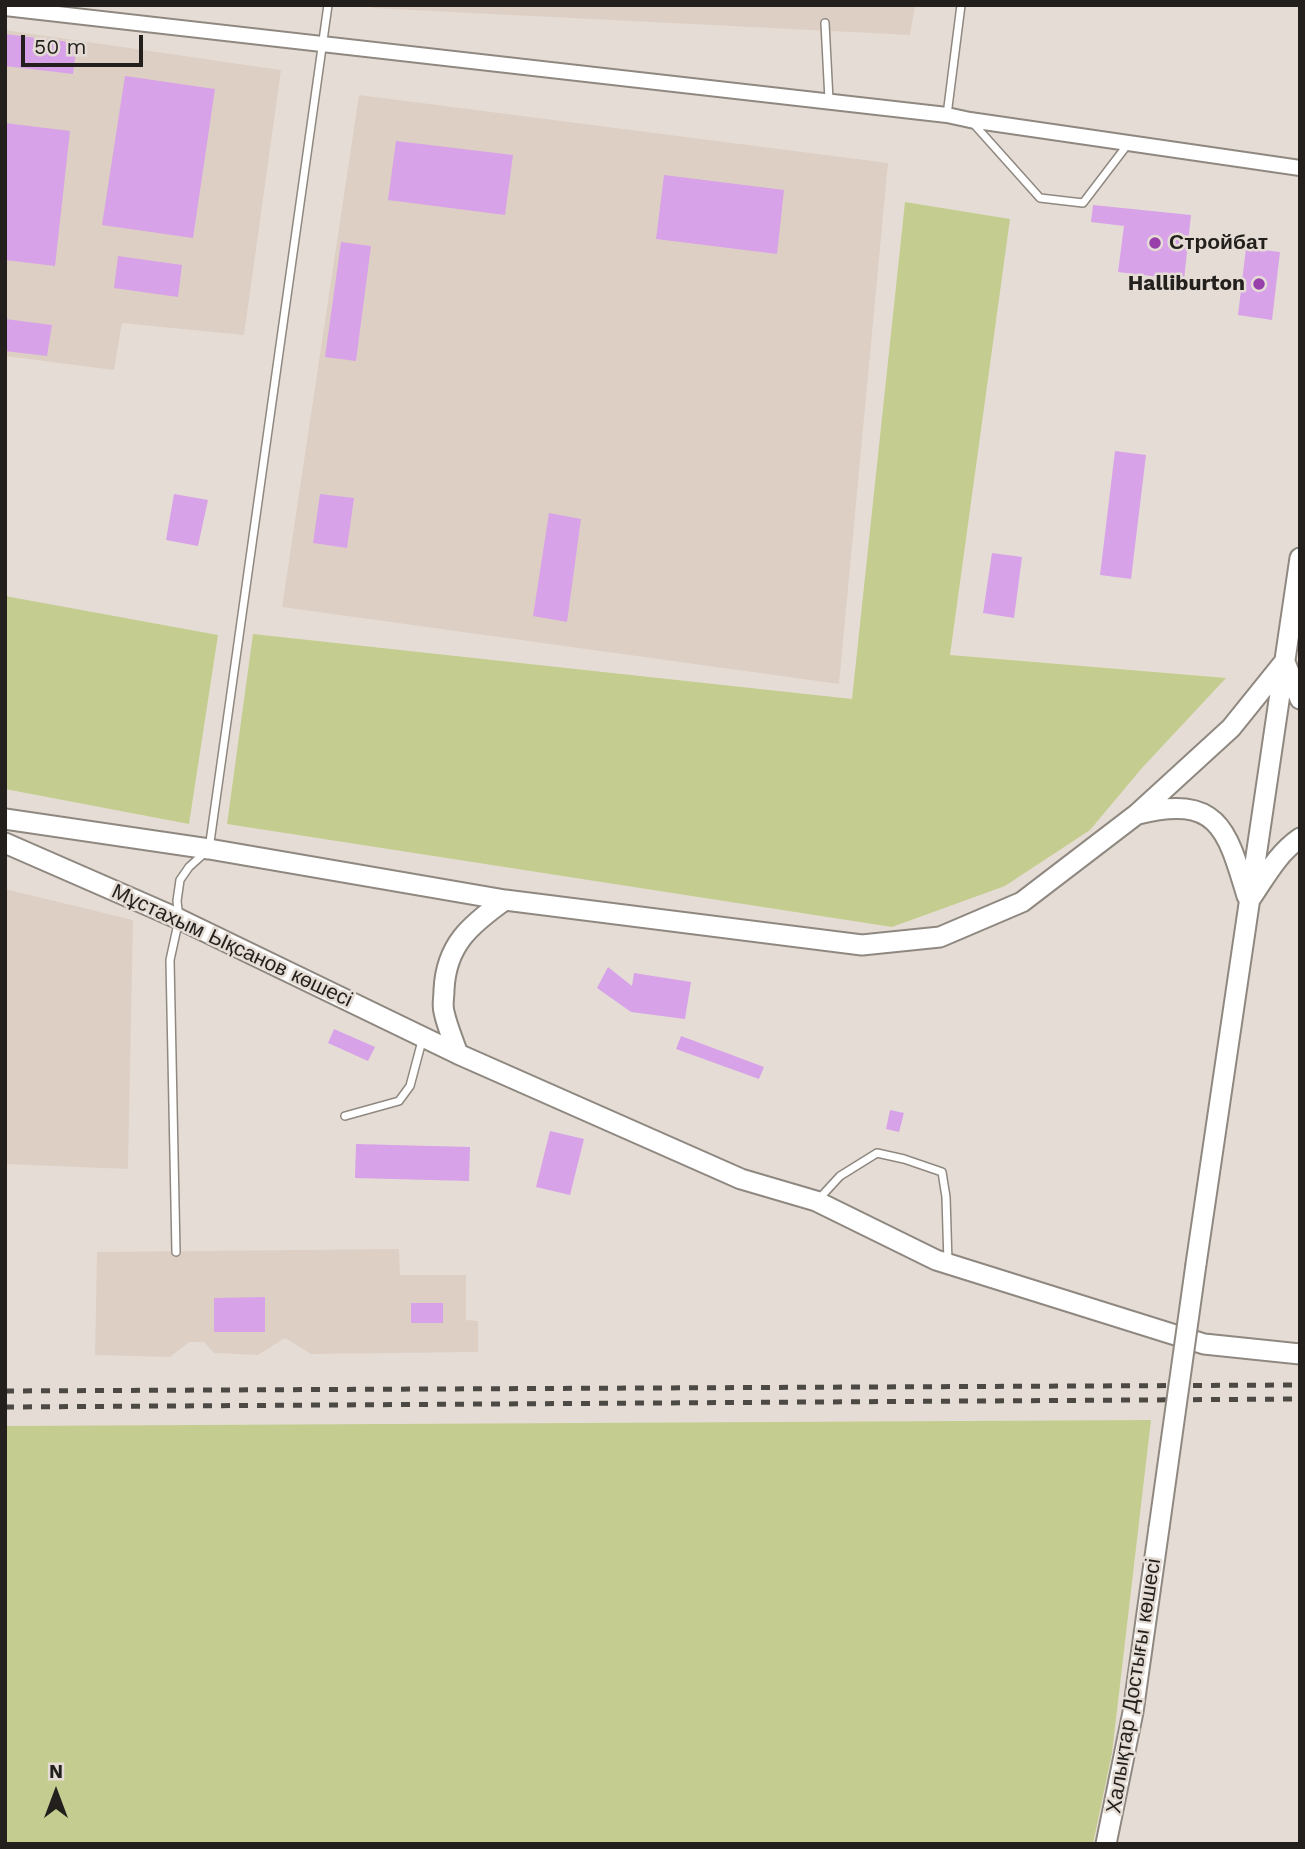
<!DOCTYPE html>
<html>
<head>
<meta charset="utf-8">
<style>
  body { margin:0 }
  #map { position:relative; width:1305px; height:1849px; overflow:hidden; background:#e5ddd5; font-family:"Work Sans",sans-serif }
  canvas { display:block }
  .frame { position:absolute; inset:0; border:7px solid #221f1c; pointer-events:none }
  .north { position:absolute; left:21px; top:1758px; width:70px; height:70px; -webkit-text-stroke:5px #e5ddd5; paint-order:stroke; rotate:0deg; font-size:19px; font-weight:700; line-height:28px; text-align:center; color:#221f1c }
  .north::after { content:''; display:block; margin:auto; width:24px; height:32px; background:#221f1c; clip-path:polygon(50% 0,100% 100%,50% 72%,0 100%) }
  .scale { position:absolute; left:21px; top:35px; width:122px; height:32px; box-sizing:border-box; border:4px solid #221f1c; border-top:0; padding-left:9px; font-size:21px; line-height:24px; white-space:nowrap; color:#221f1c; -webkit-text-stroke:5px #e5ddd5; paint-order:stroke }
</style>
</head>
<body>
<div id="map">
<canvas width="1305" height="1849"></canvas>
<div class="frame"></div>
<div class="north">N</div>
<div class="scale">50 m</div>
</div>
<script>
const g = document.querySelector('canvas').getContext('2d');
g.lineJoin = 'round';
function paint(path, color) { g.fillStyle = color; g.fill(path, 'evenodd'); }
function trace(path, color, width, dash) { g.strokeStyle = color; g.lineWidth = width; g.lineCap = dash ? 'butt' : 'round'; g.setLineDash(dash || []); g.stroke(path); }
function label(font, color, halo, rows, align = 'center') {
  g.font = font + ' "Work Sans",sans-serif'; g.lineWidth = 5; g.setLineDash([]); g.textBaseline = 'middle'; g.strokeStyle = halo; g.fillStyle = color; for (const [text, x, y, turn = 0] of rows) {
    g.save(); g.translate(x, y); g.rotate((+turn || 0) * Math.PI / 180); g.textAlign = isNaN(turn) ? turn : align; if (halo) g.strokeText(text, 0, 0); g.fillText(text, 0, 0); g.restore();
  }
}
paint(new Path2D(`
  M 373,5 L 915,5 L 910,35 L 372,8 Z
  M 5,30 L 281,70 L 244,335 L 122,323 L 114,370 L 5,356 Z
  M 359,95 L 888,163 L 839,684 L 282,607 Z
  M 5,889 L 133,920 L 128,1169 L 5,1164 Z
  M 399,1249 L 400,1275 L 466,1275 L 466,1320 L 478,1321 L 478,1352 L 311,1354 L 285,1338 L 258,1355 L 214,1353 L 204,1342 L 189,1342 L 170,1357 L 95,1355 L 97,1252 Z`), '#decfc4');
paint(new Path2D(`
  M 905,202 L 1010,219 L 950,655 L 1226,678 L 1142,768 L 1090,830 L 1005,886 L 892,927 L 227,824 L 253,634 L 852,699 Z
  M 5,596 L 218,635 L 189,824 L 5,789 Z
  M 1151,1420 L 1112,1753 L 1093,1844 L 5,1844 L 5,1426 Z`), '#c4cd8f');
paint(new Path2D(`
  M 5,34 L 77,43 L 73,74 L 5,66 Z
  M 125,76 L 215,89 L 193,238 L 102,225 Z
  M 5,123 L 70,131 L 55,266 L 5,260 Z
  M 396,141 L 513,155 L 505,215 L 388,200 Z
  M 664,175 L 784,190 L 777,254 L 656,239 Z
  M 1093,205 L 1191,215 L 1184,280 L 1118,272 L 1124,226 L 1091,222 Z
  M 341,242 L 371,246 L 356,361 L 325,357 Z
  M 1246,248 L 1280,252 L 1272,320 L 1238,315 Z
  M 118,256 L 182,265 L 178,297 L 114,288 Z
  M 5,319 L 52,325 L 47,356 L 5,351 Z
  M 1115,451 L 1146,455 L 1131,579 L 1100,575 Z
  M 174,494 L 208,500 L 198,546 L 166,540 Z
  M 320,494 L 354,498 L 347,548 L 313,543 Z
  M 549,513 L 581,519 L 567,622 L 533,616 Z
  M 992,553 L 1022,557 L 1014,618 L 983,613 Z
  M 608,967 L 632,986 L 634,973 L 691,982 L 685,1019 L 631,1012 L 597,988 Z
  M 334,1029 L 375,1047 L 368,1061 L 328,1043 Z
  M 681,1036 L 764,1067 L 759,1079 L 676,1049 Z
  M 890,1110 L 904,1113 L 899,1132 L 886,1129 Z
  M 550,1131 L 584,1139 L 570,1195 L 536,1187 Z
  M 356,1144 L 470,1147 L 469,1181 L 355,1178 Z
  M 265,1297 L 265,1332 L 214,1332 L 214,1298 Z
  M 411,1303 L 443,1303 L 443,1323 L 411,1323 Z`), '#d7a2e8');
const service = new Path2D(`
  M 825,23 L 829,100
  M 947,115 L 961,5
  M 972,122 L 1040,198 L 1083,203 L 1128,144
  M 345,1116 L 399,1101 L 410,1086 L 423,1037
  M 817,1201 L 840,1176 L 877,1153 L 904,1159 L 942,1172 L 946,1197 L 948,1263
  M 176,1252 L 170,960 L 179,919 L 177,901 L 180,880 L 189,867 L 209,849 L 328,5`);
const minor = new Path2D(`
  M 5,8 L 947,115 L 970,120 L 1300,168`);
const secondary = new Path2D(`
  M 1285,662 L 1300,699
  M 1138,814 C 1218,794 1227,829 1247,896
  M 5,819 L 209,849 L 505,900 L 862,945 L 940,937 L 1022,902 L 1137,814 L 1231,728 L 1285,661
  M 5,843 L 179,919 L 458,1054 L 741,1179 L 816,1201 L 936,1260 L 1204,1344 L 1300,1354
  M 1251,898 C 1266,876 1278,853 1300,838
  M 458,1054 C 453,1040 447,1026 444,1012 C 442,1005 444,998 444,990 C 446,945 470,925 505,900
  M 1196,1264 L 1300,558
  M 1106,1844 L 1133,1712 L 1159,1528`);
trace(service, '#8f8881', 10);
trace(minor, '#8f8881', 18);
trace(secondary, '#8f8881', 23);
trace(service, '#fff', 7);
trace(minor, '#fff', 14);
trace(secondary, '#fff', 19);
trace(new Path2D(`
  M 5,1391 L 1300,1385
  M 5,1407 L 1300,1399`), '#4c4844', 5, [9, 9]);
const secondaryBridge = new Path2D(`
  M 1159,1528 L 1196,1264`);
trace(secondaryBridge, '#8f8881', 23, []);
trace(secondaryBridge, '#fff', 19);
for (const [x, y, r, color] of [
  [1155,243,7,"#983fab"],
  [1259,284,7,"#983fab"]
]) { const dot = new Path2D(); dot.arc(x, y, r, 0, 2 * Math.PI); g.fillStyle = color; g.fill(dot); trace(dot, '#e5ddd5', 2.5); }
label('bold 21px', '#221f1c', '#e5ddd5', [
  ["Стройбат",1169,243],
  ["Halliburton",1245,284,"right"]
], 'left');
label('21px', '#221f1c', '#e5ddd5', [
  ["Мұстахым Ықсанов көшесі",232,946,25],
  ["Халықтар Достығы көшесі",1134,1686,-81]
]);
</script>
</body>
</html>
